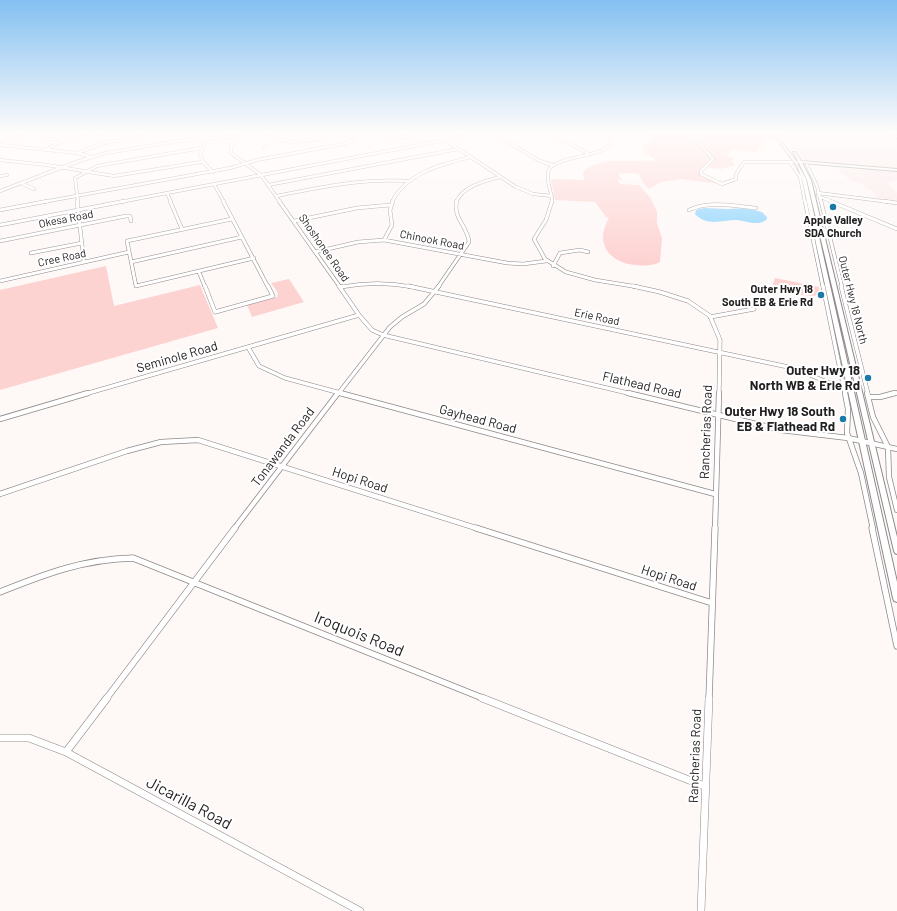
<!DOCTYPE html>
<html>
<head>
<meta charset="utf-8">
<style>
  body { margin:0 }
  canvas { display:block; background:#fef8f7 }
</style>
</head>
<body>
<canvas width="897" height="911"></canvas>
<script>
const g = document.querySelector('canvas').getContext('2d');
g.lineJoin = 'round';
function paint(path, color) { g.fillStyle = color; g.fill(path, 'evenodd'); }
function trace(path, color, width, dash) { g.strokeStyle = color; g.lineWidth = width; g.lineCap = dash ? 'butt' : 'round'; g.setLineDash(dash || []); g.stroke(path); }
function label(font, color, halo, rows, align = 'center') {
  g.font = font + ' Barlow,sans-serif'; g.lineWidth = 4; g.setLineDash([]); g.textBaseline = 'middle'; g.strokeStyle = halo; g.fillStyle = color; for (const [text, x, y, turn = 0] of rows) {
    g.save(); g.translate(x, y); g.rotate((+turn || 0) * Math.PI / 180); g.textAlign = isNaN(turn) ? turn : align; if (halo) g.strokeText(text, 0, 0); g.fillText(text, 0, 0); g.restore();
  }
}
paint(new Path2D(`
  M 781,134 L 887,134 L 897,138 L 897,169 L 803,161 Z
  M 837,168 L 897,172 L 897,180 L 888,183 L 897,193 L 897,202 L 880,201 L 871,190 L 866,189 L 861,183 L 852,182 Z`), '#f9e9e9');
paint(new Path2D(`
  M 645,134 L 693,134 L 703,151 L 712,159 L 700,174 L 720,184 L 680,179 L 661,182 L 649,189 L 643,183 L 639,174 L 632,173 L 618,174 L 621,178 L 621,180 L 617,179 L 620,184 L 639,185 L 650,197 L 657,212 L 657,223 L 662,238 L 660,262 C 652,266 644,266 636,265 C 609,263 594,243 609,218 L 606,217 L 595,202 L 555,200 L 551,179 L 584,180 L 583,172 C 602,155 632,163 655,161 L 654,158 L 647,155 L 643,151 L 644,144 L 650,141 L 651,139 Z
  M 695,134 L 771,134 L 775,140 L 766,139 L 757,152 L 732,149 L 726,156 L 734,158 L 732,161 L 735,165 C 725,169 719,170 708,167 L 713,162 L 714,158 L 697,139 Z
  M 106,266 L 114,306 L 200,285 L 218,328 L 0,390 L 0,290 Z
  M 775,278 L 819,287 L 820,294 C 813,299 786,292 777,289 L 773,284 Z
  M 289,279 L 304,302 L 252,317 L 247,305 L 277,297 L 278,293 L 271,283 Z`), '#fdd3d2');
paint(new Path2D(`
  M 704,208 L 728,209 L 746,208 L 762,212 L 767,217 L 767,219 C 759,227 746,221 737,220 C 722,220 707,227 695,214 L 696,210 Z`), '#8bd3fe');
const minorFar5 = new Path2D(`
  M 39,134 L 39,136 C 59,143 81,137 101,134
  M 209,134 L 200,154 L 203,162 L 213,172
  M 237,134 L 231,147 L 231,153 L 261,175 L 280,202
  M 271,134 C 291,149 315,138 338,135 C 346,134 355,135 363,136
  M 436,134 L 516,187 L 533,194 L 552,196
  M 494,134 L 538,160 L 552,165
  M 551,134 L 589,154
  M 694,134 L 696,140 L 713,159 L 701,171 L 701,174 L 722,184 L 736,179 L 736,174 L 744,162 L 792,162
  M 406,135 L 421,145
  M 0,140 L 42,134
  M 388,140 L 408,136
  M 0,145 L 77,153 L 92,157
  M 264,147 L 280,140
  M 45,150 L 65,140
  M 77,153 L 107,142 L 161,134
  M 0,160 L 47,165 L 114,176 L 201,162
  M 790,162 L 800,177 L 805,202
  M 807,165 L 817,186 L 821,202
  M 0,176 L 7,175
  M 23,184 L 34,189
  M 214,184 L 224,202
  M 268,185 L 458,149
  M 0,191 L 79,161 L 106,153 L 185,140 L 271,134
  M 167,193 L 171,202
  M 818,193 L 890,202
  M 276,196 C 321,187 364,178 410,181
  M 818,196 L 833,202
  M 43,202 L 230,168 L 257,160 L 343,144 L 369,134
  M 78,202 L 75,178 L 97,166 L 201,148
  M 120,202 L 477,134
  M 392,202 C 406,173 442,164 471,157
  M 456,202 C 463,186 485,181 500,177
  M 552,202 C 552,191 545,180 549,169 C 561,154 611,158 611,139 L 604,134`);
const minorFar4 = new Path2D(`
  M 77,201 L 84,262
  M 170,201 L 182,229
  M 223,201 L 268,287
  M 279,201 L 340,287
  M 552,201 L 546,220 L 534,239 L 545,259 L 566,272 L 595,280 L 638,287
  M 805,201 L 823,287
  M 821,201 L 842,287
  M 830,201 L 897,229
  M 883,201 L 897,203
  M 0,210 L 48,201
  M 689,210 C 709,200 735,206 756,208
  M 232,219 L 127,241 L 136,286 L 254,258
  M 294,221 L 357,208 L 390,205
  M 0,225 L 125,201
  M 384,240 L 392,225 L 390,210 L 393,201
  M 0,241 L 126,216 L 130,216 L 131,221
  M 315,252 L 358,242 L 384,240 L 507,263 L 523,264 L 546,261
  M 31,253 L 82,243
  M 131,262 L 242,237
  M 553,266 L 560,253 L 580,250 L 588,252
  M 199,272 L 205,287
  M 0,281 L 129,252
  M 341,287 C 366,282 388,282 413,287
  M 438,287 L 469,242 C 468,227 452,217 457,201`);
const minorFar3 = new Path2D(`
  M 205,286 L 215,312 L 273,296 L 268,286
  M 339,286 L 359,315 L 372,330 L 383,335 L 632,394
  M 408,286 L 793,368 L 844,389
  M 633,286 L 660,292 L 688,301 L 710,316 L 720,340 L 719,394
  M 823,286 L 845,394
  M 841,286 L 868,394
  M 341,287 L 344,286
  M 710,317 L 754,309
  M 248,347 L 259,366 L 285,378 L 344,394
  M 85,394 L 359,315
  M 338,394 L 390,327 L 402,317 L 424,304 L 439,286
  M 891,394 L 897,393`);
const minorFar2 = new Path2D(`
  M 340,393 L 715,494
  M 628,393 L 781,430 L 848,438 L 897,449
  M 845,393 L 848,409 L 847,433 L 861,473 L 873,529
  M 867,393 L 873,417 L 888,447 L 889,477 L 897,510
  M 868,397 L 880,397 L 895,393
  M 0,419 L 88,393
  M 0,494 L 127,451 L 161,442 L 198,440 L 479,529
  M 234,529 L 338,393
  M 715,529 L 719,393`);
const minorFar1 = new Path2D(`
  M 476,528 L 712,603
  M 872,528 L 897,646
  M 0,592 C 45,574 84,559 133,558 L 485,699
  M 106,699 L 235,528
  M 709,699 L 715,528`);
const minor = new Path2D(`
  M 482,698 L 704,786
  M 0,738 L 29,738 L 66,752 L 360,911
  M 66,752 L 107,698
  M 701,911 L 709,698`);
const major = new Path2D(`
  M 773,134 L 775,134 L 797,162 L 798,161 L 793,152 L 795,152 L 801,161 L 897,169 L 897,171 L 802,163 L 811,180 L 897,537 L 897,554 L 895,553 L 894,551 L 807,180 L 799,163 L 797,163 L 806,179 L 897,582 L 897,602 L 894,601 L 893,598 L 802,179 L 797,166 Z
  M 887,134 L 890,134 L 897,136 L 897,138 Z`);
trace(minorFar5, '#8f8989', 3.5);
trace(minorFar4, '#8f8989', 4);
trace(minorFar3, '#8f8989', 4.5);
trace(minorFar2, '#8f8989', 6);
trace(minorFar1, '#8f8989', 7);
trace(minor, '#8f8989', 8);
trace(major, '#8f8989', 2);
trace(minorFar5, '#fff', 2.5);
trace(minorFar4, '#fff', 3);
trace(minorFar3, '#fff', 3.5);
trace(minorFar2, '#fff', 4.5);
trace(minorFar1, '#fff', 5.5);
trace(minor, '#fff', 7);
paint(major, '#fff');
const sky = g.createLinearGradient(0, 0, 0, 261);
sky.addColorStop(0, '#83c0f1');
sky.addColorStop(0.51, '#fffcfb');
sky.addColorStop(1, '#fffcfb00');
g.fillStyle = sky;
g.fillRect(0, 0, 897, 261);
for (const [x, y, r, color] of [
  [833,207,4,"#1b79a6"],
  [821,295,4,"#1b79a6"],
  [868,378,4,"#1b79a6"],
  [843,419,4,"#1b79a6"]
]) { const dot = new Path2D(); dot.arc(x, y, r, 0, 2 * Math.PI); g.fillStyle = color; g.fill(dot); trace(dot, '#fff', 1.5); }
label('11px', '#211e1e', '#fff', [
  ["Okesa Road",66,219,-11],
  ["Chinook Road",432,240,11],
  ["Shoshonee Road",324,248,55],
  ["Cree Road",62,258,-12],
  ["Outer Hwy 18 North",853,300,76],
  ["Erie Road",597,317,12]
]);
label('bold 11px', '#211e1e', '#fff', [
  ["Apple Valley",833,220],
  ["SDA Church",833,233],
  ["Outer Hwy 18",813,289,"right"],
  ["South EB & Erie Rd",813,302,"right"]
]);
label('13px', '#211e1e', '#fff', [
  ["Seminole Road",177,357,-16],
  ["Flathead Road",642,385,13],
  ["Gayhead Road",478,419,15],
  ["Rancherias Road",706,432,-88],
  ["Tonawanda Road",283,447,-53],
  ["Hopi Road",360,480,18],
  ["Hopi Road",669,578,18],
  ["Rancherias Road",695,756,-88]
]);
label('bold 13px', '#211e1e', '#fff', [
  ["Outer Hwy 18",860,371],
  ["North WB & Erie Rd",860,386],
  ["Outer Hwy 18 South",835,412],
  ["EB & Flathead Rd",835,427]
], 'right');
label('16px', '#211e1e', '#fff', [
  ["Iroquois Road",359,634,22],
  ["Jicarilla Road",189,803,28]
]);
</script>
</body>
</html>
